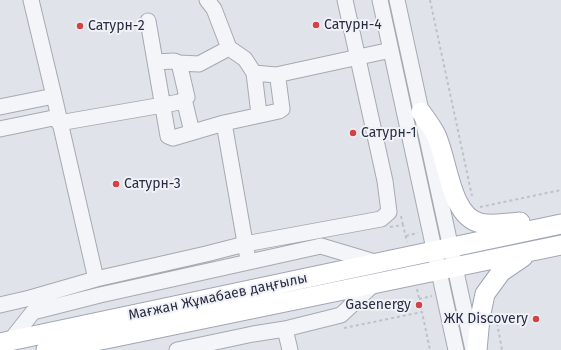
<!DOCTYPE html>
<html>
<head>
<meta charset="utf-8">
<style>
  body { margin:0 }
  canvas { display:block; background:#e1e3ea }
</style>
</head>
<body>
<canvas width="561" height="350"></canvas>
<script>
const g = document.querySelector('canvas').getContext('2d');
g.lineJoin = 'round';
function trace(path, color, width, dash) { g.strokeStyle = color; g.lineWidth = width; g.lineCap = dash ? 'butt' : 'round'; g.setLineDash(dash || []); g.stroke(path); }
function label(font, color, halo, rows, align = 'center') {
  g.font = font + ' "Fira Sans",sans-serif'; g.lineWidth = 4; g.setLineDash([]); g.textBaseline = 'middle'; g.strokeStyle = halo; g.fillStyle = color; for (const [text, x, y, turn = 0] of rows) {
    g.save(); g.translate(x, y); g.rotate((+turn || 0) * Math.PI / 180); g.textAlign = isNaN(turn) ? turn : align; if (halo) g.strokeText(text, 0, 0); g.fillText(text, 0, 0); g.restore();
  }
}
const minor = new Path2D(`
  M 31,0 L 54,96
  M 207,0 L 214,9 L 229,48 L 245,59 L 254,73 L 259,114
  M 380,0 L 456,350
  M 397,0 L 473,350
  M 148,21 L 168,136 L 173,138 L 224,123 L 279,111 L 282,109 L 278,79 L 276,75 L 254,73
  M 179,63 L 199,64 L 229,48
  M 276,75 L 391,50
  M 184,99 L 192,132
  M 0,107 L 54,96 L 96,279 L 206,254 L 245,244 L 381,219 L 389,212 L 385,181 L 345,0
  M 59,123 L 180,102 L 187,97 L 179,63 L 174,61 L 155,62
  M 224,123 L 247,254
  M 0,129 L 58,117
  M 0,305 L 30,298 L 96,279
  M 285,329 L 290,350
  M 10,341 L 33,312 L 100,295 L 321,246 L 378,263
  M 177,350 L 253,334 L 285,329 L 341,315 L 375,283`);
const major = new Path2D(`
  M 421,112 C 426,119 432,127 436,135 C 448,160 450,216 480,223 C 493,226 507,223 520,222
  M 0,343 L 561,224
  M 46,350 L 106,339 L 561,245
  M 477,350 L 480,318 L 485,294 L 501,272 L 523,257`);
trace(minor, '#a6a9b4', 17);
trace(major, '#a0a6b6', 21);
trace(new Path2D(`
  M 430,0 L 472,196
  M 480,207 L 561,190
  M 401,216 L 403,225
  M 390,227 L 403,225 L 407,242
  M 406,236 L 418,233
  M 417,289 L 422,312
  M 419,299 L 432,296
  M 496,317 L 502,350
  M 344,328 L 422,312 L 430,350`), '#bfc1c9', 2, [3, 3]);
trace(minor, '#f4f5f8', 15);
trace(major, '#fff', 19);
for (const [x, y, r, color] of [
  [316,25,4,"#d34244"],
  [80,26,4,"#d34244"],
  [353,133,4,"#d34244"],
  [116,184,4,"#d34244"],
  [419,305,4,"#d34244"],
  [536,319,4,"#d34244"]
]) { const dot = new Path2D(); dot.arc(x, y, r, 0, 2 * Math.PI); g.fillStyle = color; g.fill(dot); trace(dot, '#f1f2f7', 1.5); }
label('14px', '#282e42', '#f1f2f7', [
  ["Сатурн-4",324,25],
  ["Сатурн-2",88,26],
  ["Сатурн-1",361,133],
  ["Сатурн-3",124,184],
  ["Gasenergy",411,305,"right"],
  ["ЖК Discovery",528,319,"right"]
], 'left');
label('14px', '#282e42', '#f1f2f7', [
  ["Мағжан Жұмабаев даңғылы",218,297,-12]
]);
</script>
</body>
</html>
